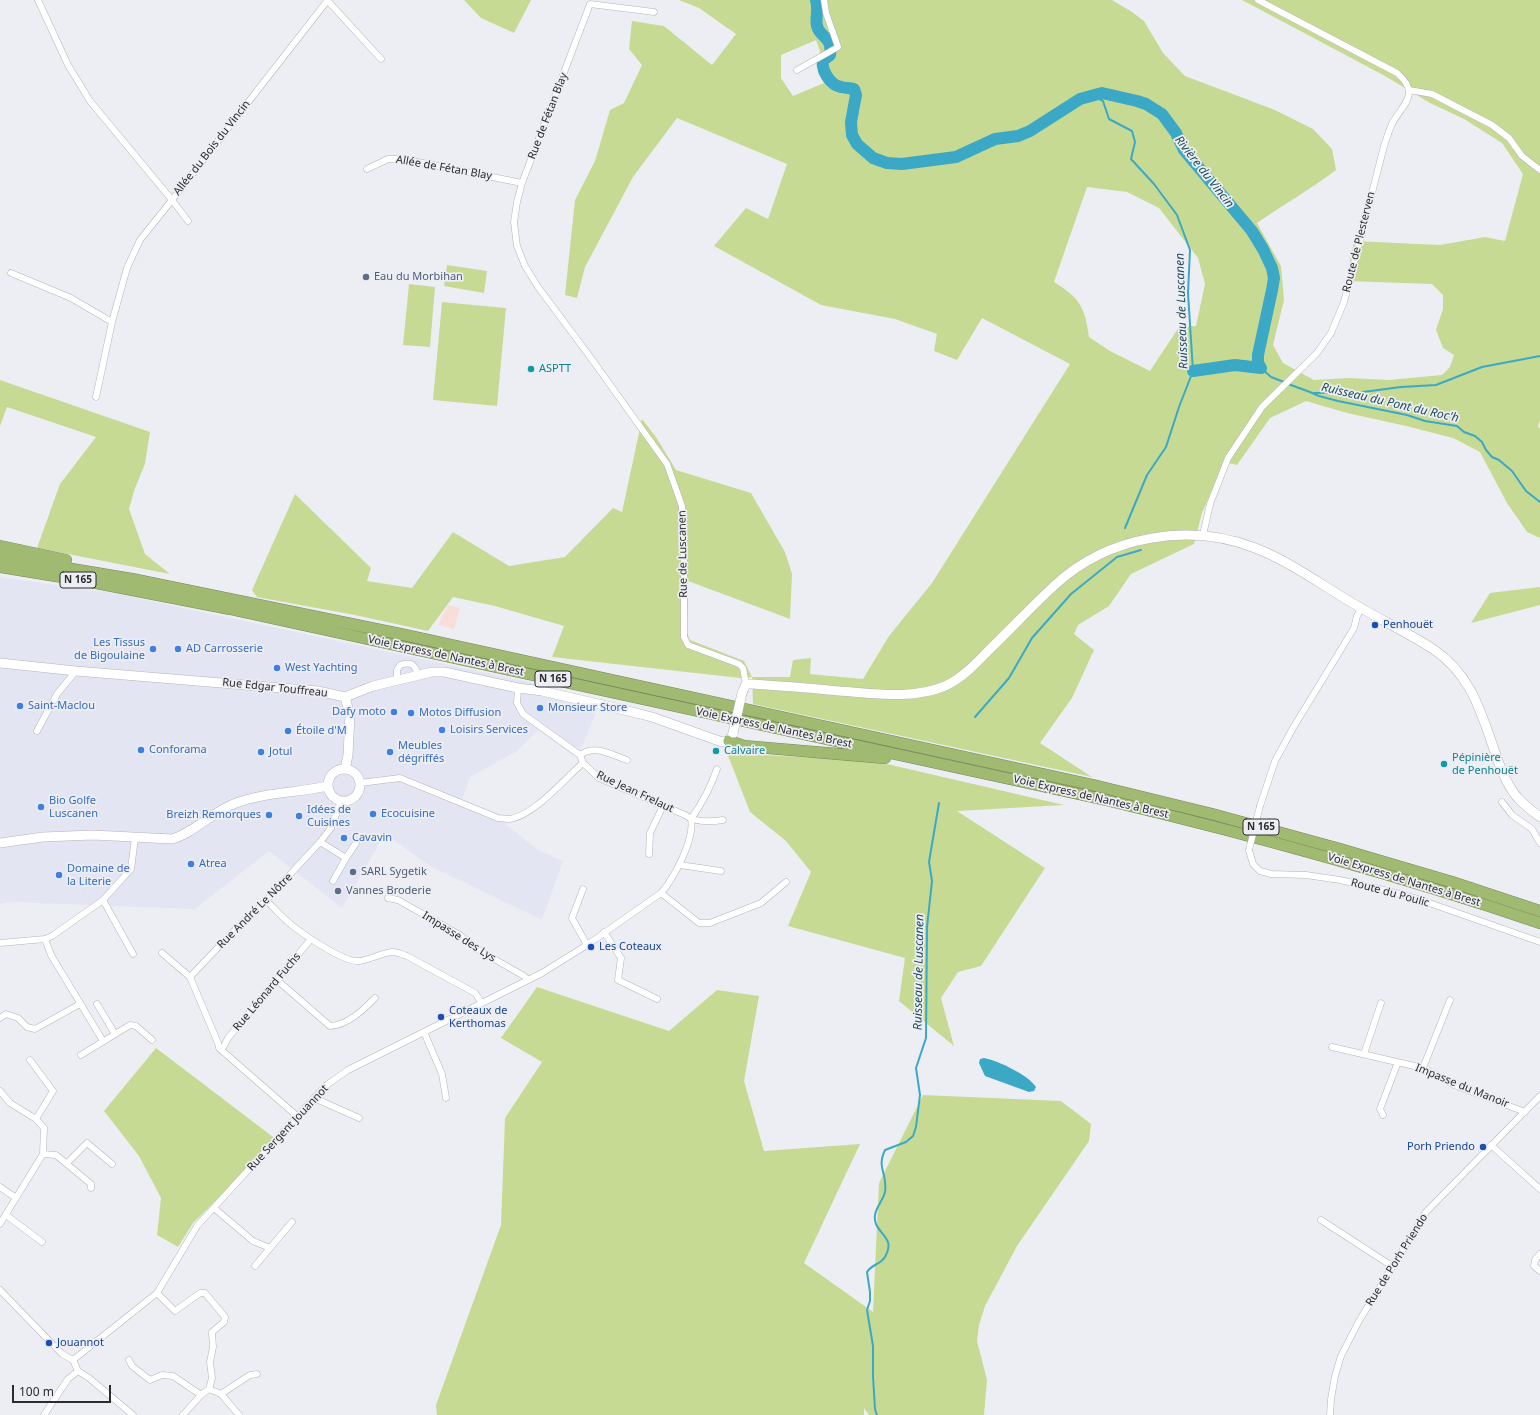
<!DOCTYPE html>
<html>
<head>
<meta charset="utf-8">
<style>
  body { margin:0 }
  #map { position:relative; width:1540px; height:1415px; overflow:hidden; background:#edeef4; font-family:"Noto Sans",sans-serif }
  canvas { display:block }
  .scale { position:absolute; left:12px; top:1385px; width:99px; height:18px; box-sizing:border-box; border:2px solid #2c2c2e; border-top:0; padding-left:5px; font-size:12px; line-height:14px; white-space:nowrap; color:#2c2c2e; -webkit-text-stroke:3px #edeef4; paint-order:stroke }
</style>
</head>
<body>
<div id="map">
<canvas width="1540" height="1415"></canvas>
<div class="scale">100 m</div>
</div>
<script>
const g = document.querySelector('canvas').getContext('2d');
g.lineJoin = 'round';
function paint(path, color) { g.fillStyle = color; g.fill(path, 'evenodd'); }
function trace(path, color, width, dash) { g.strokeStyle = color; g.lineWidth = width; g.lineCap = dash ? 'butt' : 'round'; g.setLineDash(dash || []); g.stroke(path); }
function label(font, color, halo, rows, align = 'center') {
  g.font = font + ' "Noto Sans",sans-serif'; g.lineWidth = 3.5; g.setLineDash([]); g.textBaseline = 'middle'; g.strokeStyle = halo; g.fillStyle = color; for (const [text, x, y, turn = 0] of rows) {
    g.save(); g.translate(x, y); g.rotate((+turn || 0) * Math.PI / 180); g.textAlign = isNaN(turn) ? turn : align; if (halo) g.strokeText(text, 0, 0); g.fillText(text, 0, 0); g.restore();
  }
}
paint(new Path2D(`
  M 0,577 L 118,594 L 548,686 L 596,713 L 583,744 L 575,757 L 538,730 L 517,751 L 470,777 L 462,800 L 501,815 L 508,826 L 538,850 L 563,861 L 542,920 L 430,866 L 385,834 L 342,908 L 269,851 L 195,909 L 10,902 L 0,904 Z`), '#e3e5f3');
paint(new Path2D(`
  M 448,605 L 460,608 L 454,629 L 438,625 Z`), '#f8ded8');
paint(new Path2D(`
  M 464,0 L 531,0 L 514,33 L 481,18 Z
  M 679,0 L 1112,0 L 1132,12 L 1144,21 L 1163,53 L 1185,76 L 1275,110 L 1313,129 L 1332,149 L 1336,170 C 1311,189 1283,205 1257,223 L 1281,266 L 1284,300 L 1273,345 L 1283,363 L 1314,380 L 1348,378 L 1389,380 L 1442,375 L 1450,367 L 1454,355 L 1443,348 L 1436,330 L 1443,309 L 1443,295 L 1432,284 L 1346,281 L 1354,241 L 1440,245 L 1485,237 L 1505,241 L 1523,174 L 1502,143 L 1464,119 L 1430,103 L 1385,76 L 1242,0 L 1540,0 L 1540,420 L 1538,426 L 1540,429 L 1540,538 L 1527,532 L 1507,503 L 1480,452 L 1453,438 L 1406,426 L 1347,413 L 1306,401 L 1270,418 L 1237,465 L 1224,462 L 1202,513 L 1194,544 L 1131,574 L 1109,606 L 1078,625 L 1074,634 L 1094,650 L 1072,698 L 1040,743 L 1092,777 L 753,704 L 752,677 L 740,678 L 552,657 L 564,626 L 495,606 L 453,597 L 428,631 L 355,615 L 257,597 L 252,590 L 295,494 L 371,568 L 367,581 L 412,588 L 453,532 L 509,566 L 565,557 L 613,508 L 622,512 L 642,419 L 656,437 L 676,470 L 751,493 L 785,552 L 792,574 L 790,619 L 688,581 L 687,633 L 690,640 L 744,661 L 752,677 L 790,677 L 793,660 L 811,658 L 810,674 L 863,679 L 889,636 L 932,583 L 1070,364 L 982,318 L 957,360 L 934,351 L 937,334 L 895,319 L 821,305 L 714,246 L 746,208 L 768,219 L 787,164 L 677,118 L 633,177 L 585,267 L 577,298 L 565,295 L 575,200 L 595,161 L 610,110 L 624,103 L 642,65 L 629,49 L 632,21 L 664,26 L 712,65 L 736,34 L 699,8 ZM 816,40 L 820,51 L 818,73 L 824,83 L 793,96 L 781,78 L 781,55 ZM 1087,187 L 1127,192 L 1159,208 L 1198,258 L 1205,284 L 1196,326 L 1179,327 L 1150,371 L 1110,351 L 1089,337 C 1085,307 1080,298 1054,282 Z
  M 447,265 L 487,271 L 484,293 L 444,286 Z
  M 409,284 L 435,287 L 430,347 L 403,345 Z
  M 442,302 L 506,308 L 497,406 L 433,400 Z
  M 0,380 L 150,432 L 145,464 L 135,488 L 129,509 L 145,554 L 170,574 L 37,548 L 60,484 L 96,437 L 7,407 L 0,426 Z
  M 1540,587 L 1540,605 L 1471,623 L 1490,593 Z
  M 727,753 L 874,761 L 1064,805 L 957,811 L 1045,868 L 981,966 L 958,972 L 941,998 L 954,1046 L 899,1001 L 905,958 L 788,926 L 811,872 L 786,841 L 750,812 Z
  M 537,987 L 669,1031 L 717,990 L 759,996 L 744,1081 L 764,1151 L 860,1144 L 804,1263 L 873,1312 L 879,1183 L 923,1095 L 1061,1101 L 1091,1124 L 1089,1141 L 1017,1246 L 985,1306 L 979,1325 L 977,1341 L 987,1380 L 984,1415 L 869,1415 L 864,1408 L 864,1415 L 437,1415 L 436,1405 L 501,1225 L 505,1118 L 542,1062 L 501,1038 Z
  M 156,1048 L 277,1140 L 193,1223 L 178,1247 L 157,1235 L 161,1198 L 139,1156 L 104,1111 Z`), '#c6da94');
paint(new Path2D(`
  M 984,1058 C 999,1061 1028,1075 1036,1087 L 1034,1091 L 1029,1092 L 985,1076 L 979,1063 L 980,1059 Z`), '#3ba9c5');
trace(new Path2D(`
  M 1092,95 L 1103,101 L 1109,119 L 1132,131 L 1135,142 L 1131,159 L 1154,184 L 1177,215 L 1190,250 L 1188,293 L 1193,371 L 1179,407 L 1166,447 L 1147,475 L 1125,528
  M 1261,368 L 1271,377 L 1284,382
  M 1288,384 L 1310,392 L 1319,396 L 1338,401 L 1407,415 L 1425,421 L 1457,426 L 1464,432 L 1475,436 L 1482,442 L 1486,450 L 1492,457 L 1499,460 L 1512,471 L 1526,491 L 1540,502
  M 1314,393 L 1363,392 L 1401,387 L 1436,385 L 1482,367 L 1540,356
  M 975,717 L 1009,678 L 1032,638 L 1071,594 L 1117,557 L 1141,550
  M 877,1415 L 875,1409 L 873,1376 L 873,1346 L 867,1310 L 870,1301 L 870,1292 L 867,1272 C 872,1264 880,1265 885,1257 C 895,1239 881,1236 876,1224 C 871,1211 883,1202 885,1192 C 888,1173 876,1169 885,1150 L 906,1142 L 913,1136 L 916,1127 L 920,1095 L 916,1068 L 926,1038 L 927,927 L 932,881 L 929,862 L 939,803`), '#3ba9c5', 2);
trace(new Path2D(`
  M 816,0 C 819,11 815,17 817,26 C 820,38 833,36 830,55 L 823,60 C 821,70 830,85 841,87 C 845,88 850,88 854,89 L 856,95 L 851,122 L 852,135 L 857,144 L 873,158 L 887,163 L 902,164 L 956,157 L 995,139 L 1018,136 L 1030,131 L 1080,99 L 1102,93 L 1137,101 L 1146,104 L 1162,114 L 1176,133 L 1184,150 L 1252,231 L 1263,249 L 1272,268 L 1274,278 L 1272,290 L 1258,355 L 1258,363 L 1261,368
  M 1193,371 L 1235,365 L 1261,368`), '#3ba9c5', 12);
const street = new Path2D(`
  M 38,0 L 68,65 L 90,101 L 172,200 L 327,1
  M 327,0 L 381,59
  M 654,12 L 590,4 L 522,183 L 517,202 L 514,222 L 517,246 L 525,266 L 538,287 L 588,354 L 667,464 L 682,506 L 684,548 L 684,637 L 688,645 L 739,664 L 743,668 L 746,684
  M 797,70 L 838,47 L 826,13 L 824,0
  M 1409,90 L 1432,94 L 1492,125 L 1509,138 L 1522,156 L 1540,170
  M 367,169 L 388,159 L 403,159 L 522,183
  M 11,273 L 71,298 L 112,322 L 127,268 L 140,240 L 172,200 L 188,221
  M 96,397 L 112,322
  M 1203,535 L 1210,504 L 1228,458 L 1262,407 L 1317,353 L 1331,333 L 1344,302 L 1384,146 C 1387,138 1389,129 1393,122 C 1405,102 1420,93 1397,73 L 1258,0
  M 397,680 L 397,670 L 400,665 C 412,661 415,665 418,675
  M 518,688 L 517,703 L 523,714 L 580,755 L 583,763 L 599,778 L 685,815 C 695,823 710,822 723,820
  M 37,731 L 57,694 L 76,671
  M 580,755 C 596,744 611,755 627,760
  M 360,783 L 400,778 L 498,818 C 502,818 506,819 510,819 C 535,815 564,779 583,763
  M 1502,802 L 1512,815 L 1532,829 L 1540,843
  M 1260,806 L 1275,761 L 1293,728 L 1354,628 L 1357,616 L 1361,609
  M 320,842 L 346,858 L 333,881
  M 1249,850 L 1253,864 L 1260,871 L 1271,874 L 1306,875 L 1340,880 L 1384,890 L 1418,899 L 1540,942
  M 649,854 L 650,833 L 663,806
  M 346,858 L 356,843
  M 680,865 L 721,871
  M 583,889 L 572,918 L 587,945
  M 661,893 L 699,923 L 710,923 L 761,903 L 786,882
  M 388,898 L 398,900 L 460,935 L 475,948 L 524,976 L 528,980
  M 103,900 L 133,954
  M 267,901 C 274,908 280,915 287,921 C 299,932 344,963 359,961 C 370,960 381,953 392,952 C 397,952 402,954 407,956 L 475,993 L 482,1003
  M 604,932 L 621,958 L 618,980 L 657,999
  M 45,939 L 51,955 L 103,1041
  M 0,943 L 45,939 L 52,936 L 103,900 L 131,869 L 135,838
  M 162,953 L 190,977 L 218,1043 L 219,1048 L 297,1116
  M 190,977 C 207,959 225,940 243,922 C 252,913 265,904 272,894 L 320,842 L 331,828 L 341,801
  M 277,980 L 330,1026 C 348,1025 363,1010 375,998
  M 97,1004 L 115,1034
  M 0,1018 L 6,1014 L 18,1018 L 27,1027 L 35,1029 L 80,1004
  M 424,1032 L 442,1074 L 446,1098
  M 224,1046 L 228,1038 L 311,939
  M 1332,1047 L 1423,1068 L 1454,1085 L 1525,1112
  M 1364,1054 L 1381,1003
  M 81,1055 L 130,1025 L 136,1026 L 152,1040
  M 30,1060 L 53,1091 L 36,1119
  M 1423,1068 L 1450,1000
  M 0,1091 L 10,1103 L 36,1119 L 44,1128 L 43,1154 L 0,1224
  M 314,1098 L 359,1118
  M 1383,1115 L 1380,1109 L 1398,1062
  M 1491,1145 L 1540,1189
  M 43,1154 L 56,1155 L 91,1184 L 91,1188
  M 67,1163 L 87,1143 L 112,1164
  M 0,1187 L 16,1198
  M 214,1208 L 253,1241 L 270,1248 L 255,1266
  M 6,1215 L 42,1242
  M 1321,1220 L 1392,1266
  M 270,1248 L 292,1222
  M 1540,1254 L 1535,1260 L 1534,1266 L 1540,1271
  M 0,1290 L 62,1354 L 73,1360 L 78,1371 L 89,1378 L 133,1415
  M 157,1293 L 175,1311 L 200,1293 L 205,1293 L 225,1317 L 224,1322 L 212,1332 L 213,1347 L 210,1362 L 212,1378 L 209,1389 L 201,1395 L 183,1415
  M 73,1360 L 157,1293 L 197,1226 L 314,1098 L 328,1084 L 348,1070 L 542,973 L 587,945 L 661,893 C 674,878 695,839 691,819 C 703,802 710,789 717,769
  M 129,1360 L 132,1366 L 150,1380 L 162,1375 L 173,1376 L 201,1395
  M 209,1389 L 221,1394 L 239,1415
  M 221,1394 L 250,1375 L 257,1374
  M 44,1415 L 68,1379 L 78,1371
  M 1330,1415 L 1331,1399 L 1335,1376 L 1341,1356 L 1359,1321 L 1426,1212 L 1540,1096`);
const secondary = new Path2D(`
  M 0,663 L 76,671 L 318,691 L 345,697 L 373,686 L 432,672 L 444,672 L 518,688 L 542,691 L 620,709 L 652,717 L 722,742 L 729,741 L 732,736
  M 742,693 L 746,684 L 752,684 C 781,686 810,688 839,691 C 873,693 912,700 945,686 C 963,678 976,663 990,649 C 1012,628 1033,605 1055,585 C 1108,536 1189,522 1255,548 C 1292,562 1327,589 1361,608 C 1385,622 1410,634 1433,649 C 1472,675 1481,713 1496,755 C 1501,770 1507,786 1518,798 C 1524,805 1532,811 1540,817
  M 345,697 L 350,715 L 348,755 L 345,769
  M328 785a16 16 0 1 1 32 0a16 16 0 1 1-32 0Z
  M 0,843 L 43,837 L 93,835 L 172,839 C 194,833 213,811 236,803 C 266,792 297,793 327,786`);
const highway = new Path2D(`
  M 0,546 L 66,560
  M 0,557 L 132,579 L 405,635 L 1093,785 L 1212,814 L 1340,849 L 1452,882 L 1540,911
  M 0,567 L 86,581 L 230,609 L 1106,800 C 1253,835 1398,875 1540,923
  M 729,741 L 744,746 L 885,758`);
trace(street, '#b3b4ba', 7);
trace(secondary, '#b3b4ba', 10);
trace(highway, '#77885a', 12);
trace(street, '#fff', 6);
trace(secondary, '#fff', 9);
trace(highway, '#a0ba71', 11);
const streetBridge = new Path2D(`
  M 1249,850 L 1260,806`);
const secondaryBridge = new Path2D(`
  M 733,733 L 742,693`);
trace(streetBridge, '#b3b4ba', 7, []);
trace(secondaryBridge, '#b3b4ba', 10, []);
trace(streetBridge, '#fff', 6);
trace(secondaryBridge, '#fff', 9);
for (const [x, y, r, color] of [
  [366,277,4,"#5c6f8a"],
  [531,369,4,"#0f9aa8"],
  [1375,625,4,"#1a4fb4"],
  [153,649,4,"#3f7fe0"],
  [178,649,4,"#3f7fe0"],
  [277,668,4,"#3f7fe0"],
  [20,706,4,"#3f7fe0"],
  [540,708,4,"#3f7fe0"],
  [394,712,4,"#3f7fe0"],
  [411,713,4,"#3f7fe0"],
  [442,730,4,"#3f7fe0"],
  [288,731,4,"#3f7fe0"],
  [141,750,4,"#3f7fe0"],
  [716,751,4,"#0f9aa8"],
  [261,752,4,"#3f7fe0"],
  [390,752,4,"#3f7fe0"],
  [1444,764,4,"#0f9aa8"],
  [41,807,4,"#3f7fe0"],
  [373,814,4,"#3f7fe0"],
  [269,815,4,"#3f7fe0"],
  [299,816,4,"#3f7fe0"],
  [344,838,4,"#3f7fe0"],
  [191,864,4,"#3f7fe0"],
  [353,872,4,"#5c6f8a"],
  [59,875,4,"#3f7fe0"],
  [338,891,4,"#5c6f8a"],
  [591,947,4,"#1a4fb4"],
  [441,1017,4,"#1a4fb4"],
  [1483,1147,4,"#1a4fb4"],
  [49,1343,4,"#1a4fb4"]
]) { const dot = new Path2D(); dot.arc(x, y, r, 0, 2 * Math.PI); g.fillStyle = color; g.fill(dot); trace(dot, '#edeef4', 1.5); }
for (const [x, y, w] of [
  [78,580,36],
  [553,679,36],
  [1261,827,36]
]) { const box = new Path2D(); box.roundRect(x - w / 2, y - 8, w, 16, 3); g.fillStyle = '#edeef4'; g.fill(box); trace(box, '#2c2c2e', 1); }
label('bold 10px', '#2c2c2e', null, [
  ["N 165",78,580],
  ["N 165",553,679],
  ["N 165",1261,827]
]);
label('11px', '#2c2c2e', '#edeef4', [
  ["Rue de Fétan Blay",548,116,-69],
  ["Allée du Bois du Vincin",212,148,-52],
  ["Allée de Fétan Blay",444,168,10],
  ["Route de Plesterven",1359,242,-76],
  ["Rue de Luscanen",683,554,-91],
  ["Voie Express de Nantes à Brest",446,656,12],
  ["Rue Edgar Touffreau",275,688,6],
  ["Voie Express de Nantes à Brest",774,728,12],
  ["Rue Jean Frelaut",635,792,25],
  ["Voie Express de Nantes à Brest",1091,797,13],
  ["Voie Express de Nantes à Brest",1404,880,17],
  ["Route du Poulic",1390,893,15],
  ["Rue André Le Nôtre",255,911,-45],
  ["Impasse des Lys",459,937,32],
  ["Rue Léonard Fuchs",267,992,-50],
  ["Impasse du Manoir",1462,1086,22],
  ["Rue Sergent Jouannot",288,1128,-47],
  ["Rue de Porh Priendo",1397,1260,-58]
]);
label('11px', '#4e5e75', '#edeef4', [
  ["Eau du Morbihan",374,277],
  ["SARL Sygetik",361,872],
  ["Vannes Broderie",346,891]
], 'left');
label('11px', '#0d838f', '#edeef4', [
  ["ASPTT",539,369],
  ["Calvaire",724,751],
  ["Pépinière",1452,758],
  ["de Penhouët",1452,771]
], 'left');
label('11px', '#164399', '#edeef4', [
  ["Penhouët",1383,625],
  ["Les Coteaux",599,947],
  ["Coteaux de",449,1011],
  ["Kerthomas",449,1024],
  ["Porh Priendo",1475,1147,"right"],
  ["Jouannot",57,1343]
], 'left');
label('11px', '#366cbe', '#edeef4', [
  ["Les Tissus",145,643,"right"],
  ["de Bigoulaine",145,656,"right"],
  ["AD Carrosserie",186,649],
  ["West Yachting",285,668],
  ["Saint-Maclou",28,706],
  ["Monsieur Store",548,708],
  ["Dafy moto",386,712,"right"],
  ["Motos Diffusion",419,713],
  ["Loisirs Services",450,730],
  ["Étoile d'M",296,731],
  ["Meubles",398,746],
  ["dégriffés",398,759],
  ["Conforama",149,750],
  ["Jotul",269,752],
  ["Bio Golfe",49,801],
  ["Luscanen",49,814],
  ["Idées de",307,810],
  ["Cuisines",307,823],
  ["Ecocuisine",381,814],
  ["Breizh Remorques",261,815,"right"],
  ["Cavavin",352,838],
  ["Atrea",199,864],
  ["Domaine de",67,869],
  ["la Literie",67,882]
], 'left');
label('italic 12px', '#204e5b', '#edeef4', [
  ["Rivière du Vincin",1204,172,52],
  ["Ruisseau de Luscanen",1182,311,-92],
  ["Ruisseau du Pont du Roc'h",1390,403,13],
  ["Ruisseau de Luscanen",919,972,-89]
]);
</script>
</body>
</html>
